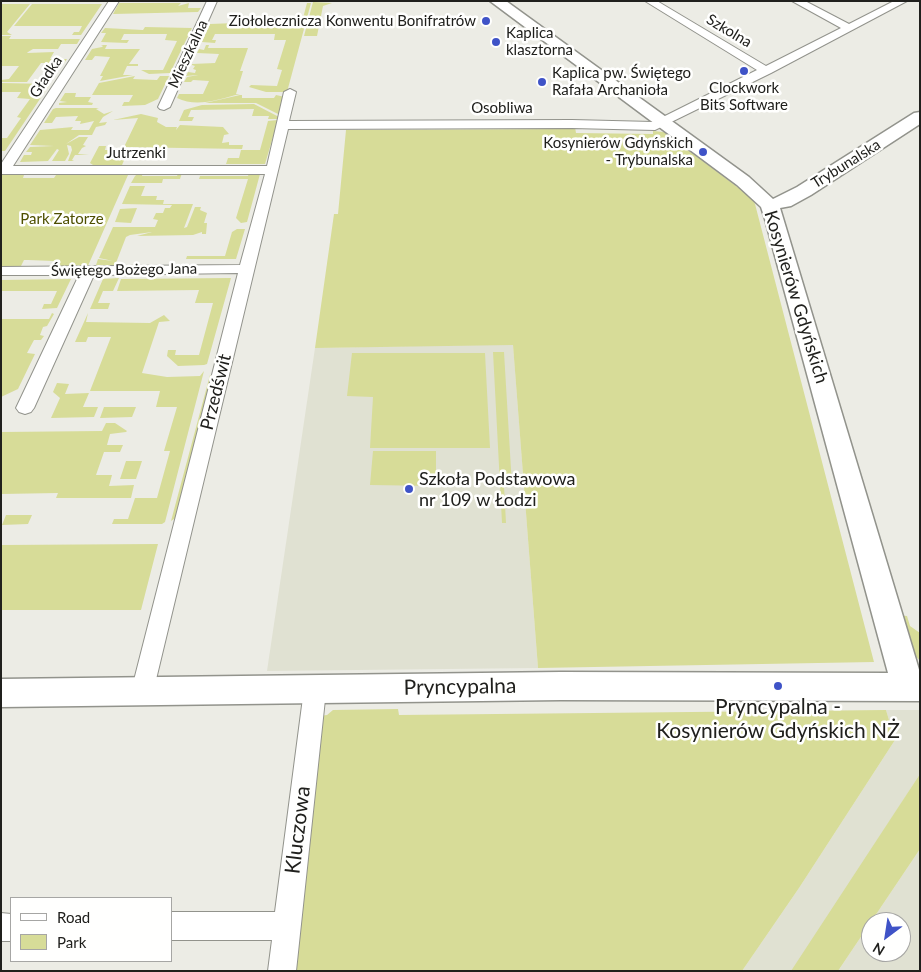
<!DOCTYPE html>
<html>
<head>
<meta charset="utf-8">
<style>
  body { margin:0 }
  #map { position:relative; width:921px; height:972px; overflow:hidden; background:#ecece5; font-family:Lato,sans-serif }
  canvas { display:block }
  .frame { position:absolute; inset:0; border:2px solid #20201d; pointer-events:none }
  .legend { position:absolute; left:10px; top:897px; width:162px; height:65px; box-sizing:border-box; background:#fffffe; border:1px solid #a6a6a4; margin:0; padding:6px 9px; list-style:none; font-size:15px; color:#20201d }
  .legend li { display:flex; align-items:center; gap:10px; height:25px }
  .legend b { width:25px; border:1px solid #a6a6a4 }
  .north { position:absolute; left:861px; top:912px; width:50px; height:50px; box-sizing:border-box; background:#fffffe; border:1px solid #a6a6a4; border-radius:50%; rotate:211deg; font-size:14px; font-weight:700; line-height:20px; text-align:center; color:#20201d }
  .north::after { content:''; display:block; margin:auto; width:18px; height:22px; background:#3f53c7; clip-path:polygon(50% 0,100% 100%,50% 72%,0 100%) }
</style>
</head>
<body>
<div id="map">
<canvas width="921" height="972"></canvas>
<div class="frame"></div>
<ul class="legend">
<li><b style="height:6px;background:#fff"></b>Road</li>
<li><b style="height:14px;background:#d7dc98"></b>Park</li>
</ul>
<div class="north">N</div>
</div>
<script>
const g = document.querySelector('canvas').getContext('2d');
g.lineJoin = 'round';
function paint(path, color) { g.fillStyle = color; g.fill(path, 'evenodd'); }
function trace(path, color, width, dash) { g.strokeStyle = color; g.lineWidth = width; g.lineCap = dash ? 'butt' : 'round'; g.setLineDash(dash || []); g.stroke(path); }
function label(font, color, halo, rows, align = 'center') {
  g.font = font + ' Lato,sans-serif'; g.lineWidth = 5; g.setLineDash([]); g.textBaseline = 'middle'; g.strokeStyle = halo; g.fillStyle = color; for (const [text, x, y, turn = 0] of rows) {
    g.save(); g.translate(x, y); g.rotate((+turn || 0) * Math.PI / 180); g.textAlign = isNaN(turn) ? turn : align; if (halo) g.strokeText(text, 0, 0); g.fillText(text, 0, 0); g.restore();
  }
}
paint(new Path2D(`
  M 513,344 L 538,668 L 267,671 L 315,348 Z
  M 886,710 L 920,710 L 920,774 L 794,971 L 742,971 L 799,888 L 895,740 Z
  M 920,849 L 920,971 L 838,971 ZM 871,922 L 901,922 L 901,952 L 871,952 Z`), '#e0e1d2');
paint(new Path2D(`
  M 313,2 L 332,3 L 323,6 L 317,36 L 304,36 Z
  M 119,3 L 181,3 L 178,6 L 189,3 L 188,8 L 201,8 L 198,12 L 113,14 Z
  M 307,3 L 311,3 L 287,92 L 266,92 L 249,87 L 251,85 L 277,86 L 282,70 L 277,69 L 286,40 L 274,40 L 275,34 L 215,34 L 212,40 L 216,40 L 215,43 L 202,42 L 210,24 L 236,23 L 240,18 L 303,18 Z
  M 1,4 L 30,4 L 7,32 L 12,35 L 1,35 Z
  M 32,4 L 102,4 L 81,35 L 72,35 L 74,32 L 79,32 L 82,26 L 14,26 Z
  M 145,27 L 192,28 L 170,73 L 149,74 L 141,70 L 163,70 L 177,41 L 165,40 L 167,34 L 124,34 L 121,40 L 129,40 L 127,43 L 101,42 L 106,33 L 101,33 L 105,28 L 143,30 Z
  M 1,36 L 11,36 L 9,39 L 80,39 L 77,44 L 61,44 L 58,49 L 33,49 L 28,52 L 27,53 L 54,52 L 50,59 L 67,59 L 64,63 L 41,63 L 27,82 L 1,82 L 1,80 L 9,79 L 19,66 L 1,66 Z
  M 101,45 L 107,45 L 105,49 L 140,49 L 129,64 L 138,64 L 138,66 L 127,66 L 123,75 L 133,75 L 100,81 L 103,76 L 100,76 L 110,57 L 95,56 L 92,60 L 85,60 L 92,49 L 102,47 L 103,46 Z
  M 206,45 L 209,45 L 208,48 L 248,48 L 240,71 L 243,71 L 236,94 L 240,94 C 219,99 197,108 177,98 L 179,94 L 203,94 L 209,81 L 193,80 L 191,82 L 184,82 L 187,77 L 198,75 L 186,76 L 188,72 L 195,73 L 196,70 L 193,69 L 195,66 L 192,65 L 192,64 L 215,63 L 219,54 L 197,53 L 199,49 L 204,50 Z
  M 135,76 L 133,79 L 157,80 L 160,76 L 169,76 L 158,99 L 145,105 L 122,106 L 124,102 L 129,102 L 133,95 L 92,95 L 99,83 Z
  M 1,83 L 50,84 L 5,151 L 1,151 L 1,138 L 7,138 L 21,118 L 17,117 L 30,99 L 17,98 L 21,92 L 1,92 Z
  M 65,93 L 76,93 L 75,97 L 91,97 L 88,102 L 93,103 L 92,105 L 59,105 L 59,103 L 67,102 L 60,101 Z
  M 240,95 L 242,95 L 242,98 L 274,98 L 276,95 L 285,97 L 280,115 L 256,103 L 205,103 Z
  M 254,104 L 279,117 L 279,119 L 268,119 L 269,116 L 252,116 L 254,109 L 191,110 L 188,117 L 194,117 L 192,121 L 179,121 L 184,110 L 202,105 Z
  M 56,108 L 99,108 L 96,109 L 104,114 L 113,111 L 103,117 L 99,123 L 107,122 L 105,125 L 96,127 L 92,135 L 79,135 L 66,144 L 79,137 L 88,137 L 83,145 L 86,146 L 82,148 L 78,154 L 89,155 L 75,155 L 72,160 L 74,161 L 68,161 L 72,150 L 71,146 L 67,145 L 69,154 L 65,161 L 52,161 L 59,150 L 57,149 L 48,161 L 20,162 L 24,155 L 31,155 L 32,152 L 26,152 L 30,147 L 54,146 L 30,145 L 40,130 L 73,127 L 71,130 L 89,130 L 94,121 L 80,124 L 81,121 L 75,121 L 78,116 L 56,117 L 52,123 L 44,123 L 53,109 Z
  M 141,114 L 158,118 L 157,122 L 166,127 L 177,127 L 176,130 L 180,125 L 223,127 L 229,134 L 224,135 L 222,143 L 229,142 L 229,145 L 243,145 L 242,149 L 124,147 L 138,118 L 113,120 Z
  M 278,120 L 265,164 L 226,164 L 228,158 L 239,158 L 241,150 L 260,150 L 268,121 Z
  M 572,126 L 575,127 L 576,133 L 653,134 L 653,131 L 664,132 L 752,198 L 755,204 L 874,662 L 538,668 L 513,345 L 315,348 L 334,214 L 338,214 L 346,130 L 567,129 Z
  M 99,146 L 106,146 L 105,150 L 122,150 L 119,156 L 126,156 L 122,165 L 93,165 L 90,163 Z
  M 58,172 L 126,172 L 128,175 L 87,268 L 51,268 L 54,261 L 28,260 L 24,260 L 20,268 L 1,269 L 1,175 L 24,175 L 23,178 L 54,178 Z
  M 140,172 L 143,172 L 142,176 L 177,176 L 179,172 L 182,173 L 180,179 L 163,179 L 162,183 L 131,183 L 135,176 Z
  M 249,173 L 260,174 L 247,222 L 241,223 L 236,218 L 248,179 L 199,179 L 200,176 L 248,176 Z
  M 130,186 L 145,186 L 141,196 L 157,196 L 156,200 L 164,200 L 163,204 L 193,204 L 184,228 L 187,227 L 195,207 L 201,207 L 200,210 L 207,213 L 204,223 L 207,223 L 206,234 L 202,234 L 202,232 L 193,235 L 137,236 L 152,232 L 130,235 L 126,237 L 114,268 L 95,268 L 98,259 L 113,261 L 99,258 L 113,227 L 155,227 L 158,220 L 153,219 L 156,213 L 163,213 L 165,208 L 170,208 L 172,205 L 122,204 Z
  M 137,208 L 131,223 L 115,222 L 120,209 Z
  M 237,229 L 245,229 L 236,259 L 186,259 L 187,256 L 225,256 L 232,232 Z
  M 119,278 L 113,291 L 103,291 L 98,303 L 110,303 L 108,309 L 90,309 L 103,279 Z
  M 231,278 L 207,364 L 204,365 L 178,366 L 167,356 L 168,350 L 176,350 L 175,355 L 199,355 L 213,303 L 195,303 L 199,290 L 117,291 L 121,279 Z
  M 71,279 L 57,308 L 42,309 L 44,304 L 51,304 L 57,291 L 1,291 L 1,280 Z
  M 52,313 L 54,314 L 47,326 L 43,327 L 40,335 L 44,336 L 41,340 L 34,340 L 27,353 L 35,354 L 18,389 L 1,397 L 1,319 L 49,319 Z
  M 88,313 L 86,322 L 150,323 L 164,315 L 170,321 L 159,322 L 142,373 L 167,377 L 200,376 L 204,371 L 165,522 L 162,524 L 112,524 L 114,519 L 128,519 L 135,498 L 157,498 L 170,451 L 164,451 L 177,407 L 156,407 L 160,391 L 90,391 L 111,337 L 88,337 L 86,342 L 75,342 Z
  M 493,352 L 504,352 L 512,486 L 504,486 L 506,523 L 502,523 Z
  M 352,353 L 485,353 L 490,448 L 370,448 L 373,397 L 347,396 Z
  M 210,375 L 214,377 L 177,517 L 171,521 Z
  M 57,383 L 69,384 L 65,394 L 89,393 L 83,407 L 98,407 L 94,417 L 51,418 L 60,398 L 53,392 Z
  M 104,407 L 136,407 L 132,417 L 100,418 Z
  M 106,423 L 115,423 L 127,431 L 126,432 L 110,434 L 107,445 L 123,445 L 120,452 L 104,452 L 96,475 L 112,475 L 109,486 L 134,485 L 131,498 L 56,498 L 58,493 L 1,494 L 1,432 L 102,431 Z
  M 373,451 L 436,451 L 436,486 L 370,485 Z
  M 126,461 L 142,461 L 136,479 L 120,479 Z
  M 6,515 L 32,515 L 28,524 L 2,525 Z
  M 158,544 L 141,610 L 1,610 L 1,545 Z
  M 896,615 L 907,616 L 910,626 L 920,633 L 920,661 L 912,652 Z
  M 398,709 L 399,715 L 886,710 L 895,740 L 799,888 L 742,971 L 292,971 L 319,716 L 327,715 L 333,710 Z
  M 920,774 L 920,849 L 838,971 L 791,971 Z`), '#d7dc98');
const street = new Path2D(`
  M 109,1 L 119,1 L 13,166 L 267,166 L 284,92 L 290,89 L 296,92 L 289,121 L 572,120 L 653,122 L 757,70 L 645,1 L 657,1 L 766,66 L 841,28 L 792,1 L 805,1 L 849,24 L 894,1 L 907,1 L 771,73 L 655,130 L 572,128 L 288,129 L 153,692 L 150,699 L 142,702 L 134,699 L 131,692 L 238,273 L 94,275 L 34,408 L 31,412 L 25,414 L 19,412 L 16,408 L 79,275 L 1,275 L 1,267 L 240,265 L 265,174 L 1,174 L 1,164 Z
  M 207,1 L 217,1 L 170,107 L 164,110 L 160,109 L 158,107 Z
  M 315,680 L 323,683 L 326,690 L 296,971 L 268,971 L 272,940 L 171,940 L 171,912 L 275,912 L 304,690 L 307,683 Z
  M 1,913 L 11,914 L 11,941 L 1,941 Z`);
const secondary = new Path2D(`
  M 490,1 L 506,1 L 749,177 L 773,199 L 797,187 L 914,113 L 920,112 L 920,124 L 811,195 L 791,206 L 780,208 L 920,673 L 920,701 L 561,700 L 1,707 L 1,679 L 561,672 L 888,673 L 765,219 L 761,207 L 737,185 Z`);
trace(street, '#92938c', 2);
trace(secondary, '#92938c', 3);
paint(street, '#fff');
paint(secondary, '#fff');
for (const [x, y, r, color] of [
  [486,21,5,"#3f53c7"],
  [496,42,5,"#3f53c7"],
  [744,71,5,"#3f53c7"],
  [542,82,5,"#3f53c7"],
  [703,152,5,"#3f53c7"],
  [409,489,5,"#3f53c7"],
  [778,686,5,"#3f53c7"]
]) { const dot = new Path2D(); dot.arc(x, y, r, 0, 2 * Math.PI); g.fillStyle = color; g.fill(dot); trace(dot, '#fffffe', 2); }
label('15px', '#20201d', '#fffffe', [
  ["Ziołolecznicza Konwentu Bonifratrów",476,21],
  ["Kaplica",506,33,"left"],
  ["klasztorna",506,50,"left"],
  ["Kaplica pw. Świętego",552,73,"left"],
  ["Rafała Archanioła",552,90,"left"],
  ["Clockwork",744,88,"center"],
  ["Bits Software",744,105,"center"],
  ["Kosynierów Gdyńskich",693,143],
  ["- Trybunalska",693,160]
], 'right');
label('15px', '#20201d', '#fffffe', [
  ["Szkolna",729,31,31],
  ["Mieszkalna",188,54,-65],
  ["Gładka",46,77,-57],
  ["Osobliwa",502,108],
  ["Jutrzenki",136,153],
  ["Trybunalska",846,164,-32],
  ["Świętego Bożego Jana",124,270,-1]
]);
label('15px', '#4e4f00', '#fffffe', [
  ["Park Zatorze",62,219]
]);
label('18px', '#20201d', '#fffffe', [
  ["Kosynierów Gdyńskich",796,297,73],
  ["Przedświt",216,392,-76]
]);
label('18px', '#20201d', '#fffffe', [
  ["Szkoła Podstawowa",419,479],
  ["nr 109 w Łodzi",419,500]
], 'left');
label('21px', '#20201d', '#fffffe', [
  ["Pryncypalna",460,687,-1],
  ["Kluczowa",298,830,-83]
]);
label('21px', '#20201d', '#fffffe', [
  ["Pryncypalna -",778,707],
  ["Kosynierów Gdyńskich NŻ",778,731]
]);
</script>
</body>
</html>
